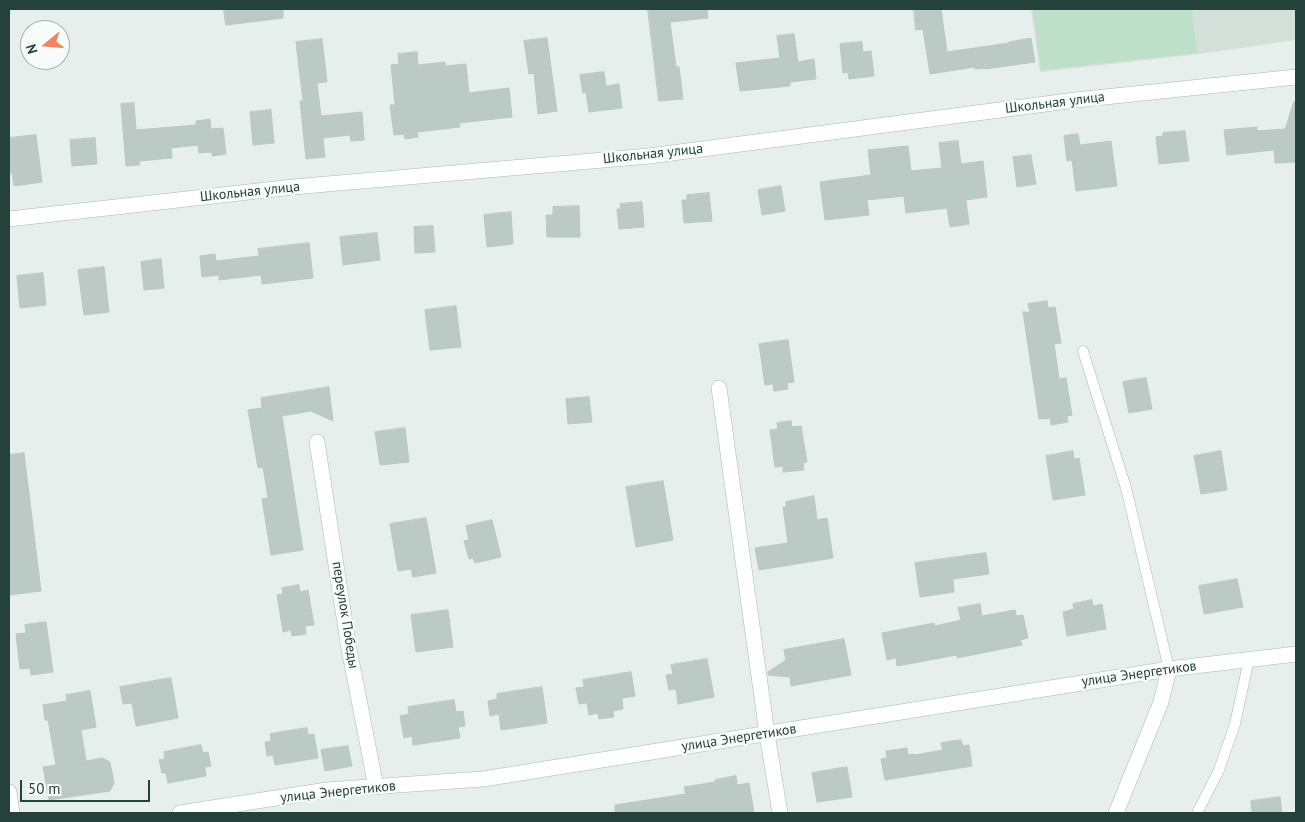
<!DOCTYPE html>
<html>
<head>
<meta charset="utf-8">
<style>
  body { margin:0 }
  #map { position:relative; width:1305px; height:822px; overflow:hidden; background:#e6efeb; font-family:"PT Sans",sans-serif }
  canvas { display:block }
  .frame { position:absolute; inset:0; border:10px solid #24423a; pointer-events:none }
  .north { position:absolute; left:20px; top:20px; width:50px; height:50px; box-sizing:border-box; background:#f7fbf9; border:1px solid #a3b1ad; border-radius:50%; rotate:253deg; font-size:14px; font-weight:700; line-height:20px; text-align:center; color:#24423a }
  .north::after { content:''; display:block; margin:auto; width:18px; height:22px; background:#f4845f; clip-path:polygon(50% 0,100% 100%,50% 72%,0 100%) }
  .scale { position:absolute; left:20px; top:780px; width:130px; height:22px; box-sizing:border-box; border:2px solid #24423a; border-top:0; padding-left:6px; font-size:15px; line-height:18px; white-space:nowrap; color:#24423a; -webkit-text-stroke:4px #f7fbf9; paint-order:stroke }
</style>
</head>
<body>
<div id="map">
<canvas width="1305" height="822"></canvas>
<div class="frame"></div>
<div class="north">N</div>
<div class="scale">50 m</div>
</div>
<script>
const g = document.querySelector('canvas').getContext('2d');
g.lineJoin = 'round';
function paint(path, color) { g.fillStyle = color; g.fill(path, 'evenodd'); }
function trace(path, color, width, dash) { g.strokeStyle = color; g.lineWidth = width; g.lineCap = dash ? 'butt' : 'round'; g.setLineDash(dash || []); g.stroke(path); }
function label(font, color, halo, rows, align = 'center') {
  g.font = font + ' "PT Sans",sans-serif'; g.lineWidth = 4.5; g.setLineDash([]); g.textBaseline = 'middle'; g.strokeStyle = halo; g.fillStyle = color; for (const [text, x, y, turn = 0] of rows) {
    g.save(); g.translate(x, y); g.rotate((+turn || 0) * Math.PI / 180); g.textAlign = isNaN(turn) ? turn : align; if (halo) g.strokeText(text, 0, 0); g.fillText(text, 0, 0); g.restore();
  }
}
paint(new Path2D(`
  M 1031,9 L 1296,9 L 1296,40 L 1199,54 L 1040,72 Z`), '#d4dfda');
paint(new Path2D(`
  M 1033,9 L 1192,9 L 1197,53 L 1041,70 Z`), '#bfe0c8');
const building = new Path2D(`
  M 224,9 L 283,9 L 283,18 L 226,25 Z
  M 648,9 L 707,9 L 708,18 L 670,22 L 676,67 L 679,67 L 683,99 L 659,101 Z
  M 914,9 L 941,9 L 947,52 L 1009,43 L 1009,42 L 1031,38 L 1035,62 L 985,69 L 985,68 L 975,69 L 975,67 L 930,74 L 923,29 L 916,30 Z
  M 794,34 L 798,62 L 814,59 L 816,79 L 790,82 L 790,86 L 740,91 L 736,63 L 780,58 L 777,36 Z
  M 547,38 L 557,111 L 538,114 L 534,73 L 529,74 L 524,41 Z
  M 322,39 L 327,82 L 317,83 L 321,116 L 362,112 L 364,140 L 351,141 L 350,135 L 323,138 L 325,157 L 306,159 L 300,101 L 303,101 L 296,42 Z
  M 862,42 L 863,52 L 871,51 L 874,76 L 849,79 L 848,72 L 843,73 L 840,44 Z
  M 417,52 L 418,65 L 445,62 L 445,66 L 466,64 L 469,93 L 509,88 L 512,117 L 459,123 L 460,127 L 417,132 L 418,137 L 405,139 L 404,134 L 394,135 L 390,105 L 395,105 L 391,65 L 399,64 L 398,54 Z
  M 604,72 L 606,86 L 619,84 L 622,108 L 589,112 L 586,92 L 583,93 L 580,75 Z
  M 1294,102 L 1296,102 L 1296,162 L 1275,163 L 1274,150 L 1227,155 L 1224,130 L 1257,127 L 1257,131 L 1285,129 Z
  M 134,103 L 136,130 L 196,125 L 196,121 L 210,119 L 211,129 L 223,128 L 226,154 L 212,156 L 212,152 L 199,153 L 198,145 L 171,148 L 172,158 L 139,161 L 140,165 L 126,166 L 121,104 Z
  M 271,110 L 274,143 L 253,145 L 250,112 Z
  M 1185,131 L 1189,161 L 1159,164 L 1156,137 L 1163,136 L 1163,133 Z
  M 1078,134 L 1080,145 L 1111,141 L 1117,186 L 1076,191 L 1072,160 L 1067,161 L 1064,136 Z
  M 36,135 L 42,182 L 14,186 L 12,173 L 9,173 L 9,138 Z
  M 95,138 L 97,164 L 72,166 L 70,140 Z
  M 958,141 L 961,164 L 983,161 L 987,197 L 966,200 L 969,224 L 950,227 L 947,208 L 906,213 L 904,196 L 867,200 L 869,215 L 825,220 L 820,182 L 871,175 L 868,150 L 908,146 L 911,171 L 942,168 L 939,143 Z
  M 1031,155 L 1036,184 L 1017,187 L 1013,157 Z
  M 781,186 L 785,211 L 762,215 L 758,190 Z
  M 709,193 L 712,221 L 684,223 L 682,200 L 687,200 L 687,195 Z
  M 642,202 L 644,227 L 619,229 L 617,209 L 621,209 L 620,204 Z
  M 579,206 L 580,237 L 547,237 L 546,215 L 553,215 L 553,207 Z
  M 511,212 L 513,244 L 487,247 L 484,215 Z
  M 433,226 L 435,252 L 415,253 L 414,227 Z
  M 377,233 L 380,260 L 343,265 L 340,237 Z
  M 309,243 L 313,278 L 262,284 L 261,275 L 219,280 L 219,275 L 202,277 L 200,256 L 215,254 L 216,261 L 259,256 L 258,249 Z
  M 161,259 L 164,288 L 144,290 L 141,262 Z
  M 104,267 L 109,312 L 84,315 L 78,270 Z
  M 43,273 L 46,305 L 20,308 L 17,276 Z
  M 1047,301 L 1048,308 L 1055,307 L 1061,343 L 1054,344 L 1059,379 L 1066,378 L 1072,415 L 1067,416 L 1068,422 L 1051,425 L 1050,418 L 1039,419 L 1023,312 L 1030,312 L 1028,304 Z
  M 456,306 L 461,347 L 430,350 L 425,310 Z
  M 788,340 L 794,382 L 787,383 L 788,389 L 774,391 L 773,384 L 765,385 L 759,344 Z
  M 1146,378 L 1152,409 L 1129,413 L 1123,382 Z
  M 329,387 L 333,421 L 311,411 L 282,416 L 303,550 L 271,555 L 262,499 L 268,498 L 263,467 L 258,468 L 248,410 L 262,408 L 261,398 Z
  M 589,397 L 592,422 L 568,424 L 566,399 Z
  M 791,421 L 792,427 L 801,426 L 807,462 L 803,463 L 804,470 L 783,472 L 783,466 L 775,467 L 770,430 L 778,429 L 777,423 Z
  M 405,428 L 409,462 L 380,465 L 375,432 Z
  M 1073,451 L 1074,459 L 1079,458 L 1085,495 L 1053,500 L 1046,456 Z
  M 1221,451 L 1227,490 L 1201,494 L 1194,456 Z
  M 24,453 L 41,591 L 10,595 L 9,455 Z
  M 663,481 L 673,540 L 636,547 L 626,487 Z
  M 814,496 L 817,520 L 827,518 L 833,558 L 759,570 L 755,548 L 788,543 L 783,507 L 786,507 L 786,502 Z
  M 426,518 L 436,573 L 413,577 L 411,569 L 398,571 L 390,524 Z
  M 492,520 L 501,557 L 475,563 L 473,558 L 469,559 L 464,541 L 469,540 L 466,526 Z
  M 986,553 L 989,574 L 953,579 L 954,592 L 920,597 L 915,563 Z
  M 1237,579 L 1243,607 L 1204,614 L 1199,586 Z
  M 299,585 L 300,592 L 308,590 L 314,625 L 305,626 L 306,634 L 292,636 L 291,630 L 283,632 L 277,595 L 283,594 L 282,588 Z
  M 1092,600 L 1093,606 L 1102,604 L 1106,629 L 1067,636 L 1063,612 L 1074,609 L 1073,604 Z
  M 980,604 L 982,616 L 1015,610 L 1016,616 L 1023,615 L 1028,638 L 1020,640 L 1022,645 L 957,658 L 957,655 L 897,666 L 896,658 L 887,660 L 882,633 L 934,623 L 935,626 L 961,620 L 958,608 Z
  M 448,610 L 453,647 L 416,652 L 411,615 Z
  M 46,622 L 53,672 L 31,675 L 30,668 L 20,669 L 16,634 L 26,633 L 25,625 Z
  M 844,639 L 851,675 L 791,686 L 790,677 L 768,675 L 768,672 L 786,660 L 784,650 Z
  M 707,659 L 714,697 L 678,704 L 676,689 L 669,690 L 666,675 L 673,674 L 671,665 Z
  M 631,672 L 635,696 L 622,698 L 623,709 L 613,711 L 614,717 L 599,719 L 598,713 L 589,715 L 587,703 L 579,704 L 576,688 L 584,687 L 583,680 Z
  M 171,678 L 178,718 L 136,726 L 132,703 L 123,704 L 120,687 Z
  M 542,687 L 547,723 L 501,730 L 499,714 L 490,716 L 488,701 L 497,699 L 497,694 Z
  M 90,691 L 96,727 L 81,730 L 86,761 L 102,758 L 110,762 L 114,783 L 110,791 L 49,800 L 43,767 L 56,765 L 48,720 L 45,720 L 43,705 L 67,701 L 66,695 Z
  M 454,700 L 456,712 L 463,711 L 465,726 L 458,727 L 460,738 L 413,745 L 412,736 L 404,738 L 400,716 L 409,714 L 408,707 Z
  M 307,728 L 308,735 L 314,734 L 318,758 L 275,765 L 273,755 L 267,756 L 265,742 L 271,741 L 270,734 Z
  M 961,740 L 963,746 L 969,745 L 972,766 L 885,780 L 881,759 L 887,758 L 886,751 L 907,748 L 908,755 L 914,754 L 915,755 L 943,750 L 941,743 Z
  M 201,745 L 203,753 L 208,752 L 211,766 L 205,767 L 206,776 L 168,783 L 166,773 L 162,773 L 159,760 L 165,759 L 164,752 Z
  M 348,746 L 352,766 L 325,771 L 321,750 Z
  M 847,767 L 852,797 L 817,802 L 812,773 Z
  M 736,776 L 737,785 L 749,783 L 754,813 L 615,813 L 615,805 L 686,794 L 684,787 L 715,782 L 715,780 Z
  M 1280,797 L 1282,813 L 1252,813 L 1251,801 Z`);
paint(building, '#bbcac4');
trace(building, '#b8c9c2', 1);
const lane = new Path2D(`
  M 1083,351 L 1126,488 L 1169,669
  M 1197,813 L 1219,770 L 1235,724 L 1249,659`);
const street = new Path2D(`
  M 9,219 L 293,187 L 649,156 L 1076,100 L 1296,77
  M 719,388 L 767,734 L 780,813
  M 317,442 L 349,649 L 376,787
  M 9,792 L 12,813
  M 1116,813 L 1161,702 L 1169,669`);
const secondary = new Path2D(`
  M 180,813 L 327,790 L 483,779 L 1169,669 L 1296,654`);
trace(lane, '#a8b8b2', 11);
trace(street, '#a8b8b2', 16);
trace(secondary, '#a4bbb3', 16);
trace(lane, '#fff', 10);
trace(street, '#fff', 15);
trace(secondary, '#fff', 15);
label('14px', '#24423a', '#f7fbf9', [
  ["Школьная улица",1055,103,-7],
  ["Школьная улица",653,154,-6],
  ["Школьная улица",250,192,-6],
  ["переулок Победы",345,615,81],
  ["улица Энергетиков",1139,674,-8],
  ["улица Энергетиков",739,738,-9],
  ["улица Энергетиков",338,792,-6]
]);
</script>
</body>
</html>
